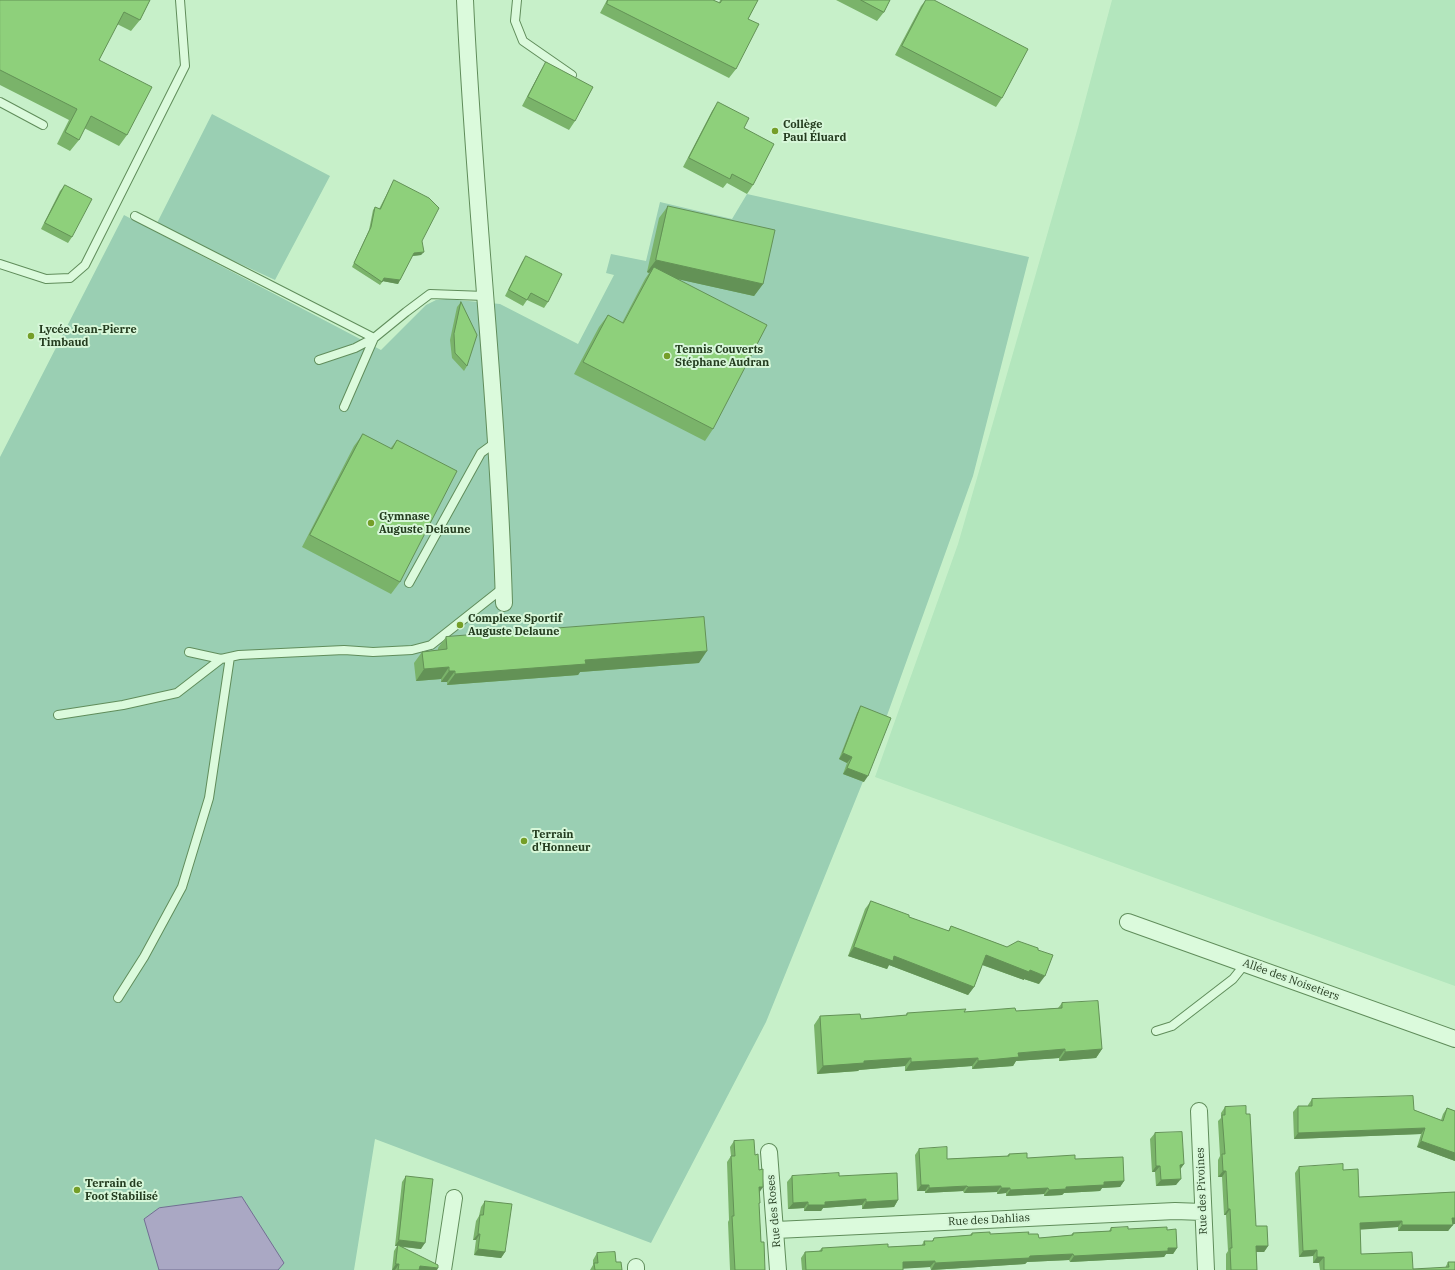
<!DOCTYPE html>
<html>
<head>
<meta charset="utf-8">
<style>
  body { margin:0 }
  canvas { display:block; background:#c7f0c9 }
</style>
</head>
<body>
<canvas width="1455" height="1270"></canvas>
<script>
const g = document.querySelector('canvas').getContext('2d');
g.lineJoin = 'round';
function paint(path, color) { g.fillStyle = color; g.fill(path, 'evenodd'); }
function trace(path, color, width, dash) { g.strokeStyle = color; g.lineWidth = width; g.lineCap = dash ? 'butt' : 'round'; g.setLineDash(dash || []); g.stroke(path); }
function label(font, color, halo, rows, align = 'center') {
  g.font = font + ' "IBM Plex Serif",serif'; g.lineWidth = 4; g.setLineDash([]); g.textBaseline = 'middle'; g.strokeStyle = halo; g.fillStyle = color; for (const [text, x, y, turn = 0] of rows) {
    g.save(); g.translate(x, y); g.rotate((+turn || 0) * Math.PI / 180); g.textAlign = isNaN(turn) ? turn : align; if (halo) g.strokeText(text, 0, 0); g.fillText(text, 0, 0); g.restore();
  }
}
paint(new Path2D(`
  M 1112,0 L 1455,0 L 1455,986 L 875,777 L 958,544 L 1077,131 Z`), '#b3e6bd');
paint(new Path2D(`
  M 212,114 L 330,176 L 275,280 L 156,225 Z
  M 747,194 L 1029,257 L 973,476 L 866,774 L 766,1022 L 651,1243 L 375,1139 L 354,1270 L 0,1270 L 0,457 L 124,215 L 381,350 L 426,305 L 436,300 L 447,299 L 500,304 L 578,344 L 614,275 L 606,273 L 611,254 L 646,261 L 660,202 L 732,219 Z`), '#9acfb3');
const water = new Path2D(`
  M 242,1197 L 284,1263 L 278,1270 L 159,1270 L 144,1219 L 159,1208 Z`);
paint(water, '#aaa8c4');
trace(water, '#726e93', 1);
const service = new Path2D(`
  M 517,0 L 515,21 L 523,41 L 572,75
  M 0,102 L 43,125
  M 135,216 L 374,338 L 344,407
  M 0,264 L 46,279 L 70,278 L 85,265 L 185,66 L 180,0
  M 319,360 L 355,348 L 374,338 L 406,312 L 430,294 L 485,296
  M 409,583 L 481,453 L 496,442
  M 189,652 L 221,659
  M 58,715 L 123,705 L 177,693 L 221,659 L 239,655 L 344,650 L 373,652 L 412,650 L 431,645 L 503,588
  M 118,998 L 144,957 L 182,887 L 209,798 L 230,657
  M 1156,1031 L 1172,1026 L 1233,979 L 1245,964`);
const minor = new Path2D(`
  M 465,0 C 474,201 498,401 504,603
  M 1128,922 L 1455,1039
  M 1199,1111 L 1206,1270
  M 769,1152 L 778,1270
  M 776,1230 L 1175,1211 L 1203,1212
  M 636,1267 L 636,1270
  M 443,1270 L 454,1198`);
trace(service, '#608d5b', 10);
trace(minor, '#608d5b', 18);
trace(service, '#dbfadc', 8);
trace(minor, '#dbfadc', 16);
paint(new Path2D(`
  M 0,0 L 150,0 L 140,20 L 131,31 L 117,24 L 99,60 L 127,135 L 119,146 L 84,128 L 79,140 L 70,151 L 57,144 L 69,120 L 0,85 Z
  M 607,0 L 713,0 L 719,3 L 720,0 L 758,0 L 748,19 L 736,69 L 729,78 L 600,13 Z
  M 836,0 L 890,0 L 884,12 L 877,21 Z
  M 926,0 L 1002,98 L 996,107 L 895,55 L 921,6 Z
  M 546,62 L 575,121 L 569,130 L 522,106 L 540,72 Z
  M 718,102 L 744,128 L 753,185 L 747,194 L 727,183 L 723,188 L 683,167 L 712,111 Z
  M 394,180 L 422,241 L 421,255 L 412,256 L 398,284 L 383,281 L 380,285 L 352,267 L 369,230 L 373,210 L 375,207 L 379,209 L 392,184 Z
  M 65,185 L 72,237 L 68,243 L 41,229 L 60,191 Z
  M 668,206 L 763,284 L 754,296 L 678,279 L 713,429 L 705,441 L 574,374 L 599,327 L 608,315 L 622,323 L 645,279 L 649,273 L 647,272 L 659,218 Z
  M 526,256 L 548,302 L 544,308 L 527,300 L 523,306 L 505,296 L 522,262 Z
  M 461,302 L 467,366 L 464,371 L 452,358 L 450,340 L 457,307 Z
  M 363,434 L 390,449 L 397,440 L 400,582 L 391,594 L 302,547 L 354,446 Z
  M 446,637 L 699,663 L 580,672 L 578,675 L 447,685 L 447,682 L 441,682 L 441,679 L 416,681 L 414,663 L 422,652 L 438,650 L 438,648 Z
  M 861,706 L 864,782 L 843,774 L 847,763 L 839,759 L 857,713 Z
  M 871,901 L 909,917 L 948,931 L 951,926 L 1007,947 L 1038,950 L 1039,984 L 1024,979 L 1024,980 L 982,965 L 974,987 L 968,995 L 889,965 L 887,969 L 848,956 L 865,909 Z
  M 1062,1003 L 1102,1049 L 1096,1058 L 1059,1061 L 1059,1058 L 1016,1061 L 1013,1066 L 972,1069 L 972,1066 L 905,1071 L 905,1066 L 859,1070 L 858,1071 L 817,1074 L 814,1025 L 820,1016 L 861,1019 L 906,1015 L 907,1013 L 1016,1011 L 1058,1008 Z
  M 1312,1099 L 1414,1110 L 1441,1120 L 1443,1114 L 1447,1108 L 1455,1111 L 1455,1161 L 1417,1147 L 1421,1134 L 1294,1139 L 1293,1112 L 1298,1106 L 1308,1106 L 1308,1105 Z
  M 1225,1107 L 1256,1226 L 1268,1246 L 1264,1252 L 1256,1252 L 1257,1270 L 1226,1270 L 1226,1254 L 1228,1251 L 1226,1215 L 1224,1215 L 1222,1177 L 1218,1177 L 1218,1160 L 1220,1156 L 1218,1121 L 1221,1118 L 1221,1113 Z
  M 1155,1133 L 1184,1164 L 1180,1169 L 1176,1185 L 1156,1186 L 1155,1172 L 1152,1172 L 1150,1139 Z
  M 734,1141 L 755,1155 L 760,1192 L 759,1205 L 761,1242 L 765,1270 L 730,1270 L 728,1222 L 729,1220 L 727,1162 L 731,1156 L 730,1147 Z
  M 919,1149 L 947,1159 L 1007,1156 L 1009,1154 L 1027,1158 L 1075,1159 L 1124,1181 L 1120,1187 L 1102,1188 L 1100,1191 L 1064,1193 L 1062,1195 L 1044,1196 L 1044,1194 L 1006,1196 L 1006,1193 L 997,1194 L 997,1192 L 964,1193 L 963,1191 L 925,1193 L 925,1191 L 917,1191 L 915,1155 Z
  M 1299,1167 L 1343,1170 L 1359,1197 L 1455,1192 L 1455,1224 L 1453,1224 L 1448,1231 L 1398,1231 L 1398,1227 L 1360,1229 L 1361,1254 L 1413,1269 L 1445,1268 L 1448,1262 L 1455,1270 L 1320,1270 L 1319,1263 L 1313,1263 L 1313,1256 L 1299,1257 L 1295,1173 Z
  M 406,1176 L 421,1249 L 402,1247 L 437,1270 L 392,1270 L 394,1251 L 397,1246 L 395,1246 L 402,1182 Z
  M 792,1176 L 839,1176 L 898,1200 L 894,1207 L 862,1209 L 862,1205 L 823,1208 L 821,1211 L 804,1211 L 804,1208 L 788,1209 L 787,1182 Z
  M 485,1201 L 505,1252 L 501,1258 L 474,1255 L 476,1240 L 473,1240 L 476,1221 L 479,1216 L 481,1207 Z
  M 1111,1228 L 1128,1229 L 1167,1230 L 1177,1248 L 1173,1254 L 1166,1254 L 1164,1257 L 1070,1262 L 1069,1260 L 1027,1262 L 1025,1264 L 931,1270 L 930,1267 L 903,1268 L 903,1270 L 802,1270 L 801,1258 L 805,1252 L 819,1251 L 822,1248 L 888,1247 L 922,1245 L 924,1241 L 932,1241 L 934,1238 L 970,1235 L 972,1233 L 990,1234 L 1028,1234 L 1039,1238 L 1071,1235 L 1073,1233 L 1109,1231 Z
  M 597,1253 L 616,1262 L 622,1270 L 590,1270 L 593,1265 L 593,1260 Z`), '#7ab36a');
paint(new Path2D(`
  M 424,252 L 421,255 L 412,256 L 414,253 Z
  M 656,260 L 763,284 L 754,296 L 650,273 L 654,267 L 649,273 L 647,272 Z
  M 384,278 L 400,280 L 398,284 L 382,281 Z
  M 707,651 L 699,663 L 580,672 L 578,675 L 447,685 L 455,674 L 585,660 Z
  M 449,667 L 441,679 L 416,681 L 424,669 Z
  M 449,671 L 455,671 L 447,682 L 441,682 Z
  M 843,753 L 852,757 L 847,763 L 839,759 Z
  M 847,768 L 868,776 L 864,782 L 843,774 Z
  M 854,947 L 894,956 L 974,987 L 968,995 L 889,965 L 887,969 L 848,956 Z
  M 986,955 L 1030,970 L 1045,976 L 1039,984 L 1024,979 L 1024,980 L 980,964 Z
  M 1065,1049 L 1059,1058 L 1016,1061 L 1013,1066 L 972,1069 L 978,1061 L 1018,1053 Z
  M 1102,1049 L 1096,1058 L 1059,1061 L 1065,1052 Z
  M 911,1058 L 905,1066 L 859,1070 L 858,1071 L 817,1074 L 823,1066 L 864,1061 Z
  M 978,1058 L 972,1066 L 905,1071 L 911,1062 Z
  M 1425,1128 L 1421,1134 L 1294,1139 L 1298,1133 Z
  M 1421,1141 L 1455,1153 L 1455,1161 L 1417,1147 Z
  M 1184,1164 L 1179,1171 L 1180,1165 Z
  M 1156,1166 L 1160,1166 L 1155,1172 L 1152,1172 Z
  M 1223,1171 L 1226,1171 L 1222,1177 L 1218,1177 Z
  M 1181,1179 L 1176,1185 L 1156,1186 L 1161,1180 Z
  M 1124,1181 L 1120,1187 L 1102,1188 L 1100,1191 L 1064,1193 L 1062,1195 L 1044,1196 L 1049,1190 L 1066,1187 L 1104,1182 Z
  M 921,1185 L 929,1185 L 925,1191 L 917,1191 Z
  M 967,1186 L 963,1191 L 925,1193 L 929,1188 Z
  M 1001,1186 L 997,1192 L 964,1193 L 968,1187 Z
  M 759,1187 L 763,1187 L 759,1193 Z
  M 1001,1188 L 1010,1188 L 1006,1193 L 997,1194 Z
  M 1048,1188 L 1044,1194 L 1006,1196 L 1010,1190 Z
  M 866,1199 L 862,1205 L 823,1208 L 821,1211 L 804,1211 L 808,1205 L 825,1202 Z
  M 898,1200 L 894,1207 L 862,1209 L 866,1202 Z
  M 808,1202 L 804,1208 L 788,1209 L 793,1203 Z
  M 1228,1209 L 1230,1209 L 1226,1215 L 1224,1215 Z
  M 1452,1218 L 1455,1218 L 1455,1224 L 1448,1224 Z
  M 1402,1221 L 1398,1227 L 1356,1230 L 1360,1223 Z
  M 1402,1225 L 1453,1225 L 1448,1231 L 1398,1231 Z
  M 478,1234 L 480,1234 L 476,1240 L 473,1240 Z
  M 399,1240 L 425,1243 L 421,1249 L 398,1246 L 398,1245 L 397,1246 L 395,1246 Z
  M 1256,1246 L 1268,1246 L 1264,1252 L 1252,1252 Z
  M 1168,1248 L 1177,1248 L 1173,1254 L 1166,1254 L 1164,1257 L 1070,1262 L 1074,1256 Z
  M 478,1249 L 505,1252 L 501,1258 L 474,1255 Z
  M 1317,1250 L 1313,1256 L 1299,1257 L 1303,1251 Z
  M 1073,1254 L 1069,1260 L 1027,1262 L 1025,1264 L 931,1270 L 935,1263 L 1030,1256 Z
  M 1317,1257 L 1324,1257 L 1319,1263 L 1313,1263 Z
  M 935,1261 L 930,1267 L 899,1269 L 903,1262 Z
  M 396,1264 L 399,1264 L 395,1270 L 392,1270 Z
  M 420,1266 L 438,1268 L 437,1270 L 417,1270 Z`), '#639256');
const building = new Path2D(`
  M 0,0 L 150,0 L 140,20 L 124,12 L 99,60 L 152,87 L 127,135 L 91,116 L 79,140 L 65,132 L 77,109 L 0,70 Z
  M 608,0 L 713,0 L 720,3 L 722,0 L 758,0 L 748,19 L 759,24 L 736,69 L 607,4 Z
  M 861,0 L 890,0 L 884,12 Z
  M 926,0 L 934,0 L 1028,49 L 1002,98 L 902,46 Z
  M 546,62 L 593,87 L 575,121 L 528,97 Z
  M 718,102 L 749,118 L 744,128 L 774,144 L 753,185 L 732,174 L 730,179 L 689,158 Z
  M 394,180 L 429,198 L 439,208 L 422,241 L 424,252 L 414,253 L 400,280 L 384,278 L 382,282 L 354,263 L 371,227 L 375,207 L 380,209 Z
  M 65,185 L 92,199 L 72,237 L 45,223 Z
  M 668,206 L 775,230 L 763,284 L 656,260 Z
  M 526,256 L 562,274 L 548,302 L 531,293 L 527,300 L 509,290 Z
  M 654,267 L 767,325 L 713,429 L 583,362 L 608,315 L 623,323 Z
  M 461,302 L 477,335 L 467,366 L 455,353 L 454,334 Z
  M 363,434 L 392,449 L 397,440 L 457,471 L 400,582 L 310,535 Z
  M 704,617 L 707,651 L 585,660 L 586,664 L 455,674 L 455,671 L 449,671 L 449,667 L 424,669 L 422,652 L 447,649 L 446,637 Z
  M 861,706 L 891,718 L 868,776 L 847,768 L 852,757 L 843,753 Z
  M 871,901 L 909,915 L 909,917 L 949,931 L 951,926 L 1007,947 L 1018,941 L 1038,948 L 1038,950 L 1053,955 L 1045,976 L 1030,970 L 1029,972 L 986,955 L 974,987 L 894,956 L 893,961 L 854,947 Z
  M 1098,1001 L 1102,1049 L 1065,1052 L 1065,1049 L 1018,1053 L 1019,1057 L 978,1061 L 978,1058 L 911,1062 L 911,1058 L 864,1061 L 864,1063 L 823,1066 L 820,1016 L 860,1014 L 861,1019 L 907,1015 L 907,1013 L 966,1009 L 964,1012 L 1015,1008 L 1016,1011 L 1062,1008 L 1062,1003 Z
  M 1413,1096 L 1414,1110 L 1443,1121 L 1447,1108 L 1455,1111 L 1455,1153 L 1421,1141 L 1425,1128 L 1298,1133 L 1298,1106 L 1312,1106 L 1312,1099 Z
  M 1246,1106 L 1246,1114 L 1250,1114 L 1256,1226 L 1267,1226 L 1268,1246 L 1256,1246 L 1257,1270 L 1231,1270 L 1230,1248 L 1232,1248 L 1230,1209 L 1228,1209 L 1226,1171 L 1223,1171 L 1222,1154 L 1225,1154 L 1222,1115 L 1225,1115 L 1225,1107 Z
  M 1182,1132 L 1184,1164 L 1180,1165 L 1181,1179 L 1161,1180 L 1160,1166 L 1156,1166 L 1155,1133 Z
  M 754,1140 L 755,1155 L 758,1154 L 759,1170 L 763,1169 L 763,1187 L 759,1187 L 760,1203 L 759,1203 L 761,1242 L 764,1242 L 765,1270 L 735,1270 L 732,1216 L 734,1216 L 731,1156 L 735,1156 L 734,1141 Z
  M 947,1147 L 947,1159 L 1009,1156 L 1009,1154 L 1027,1153 L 1027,1158 L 1075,1155 L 1075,1159 L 1123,1157 L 1124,1181 L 1104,1182 L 1104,1185 L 1066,1187 L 1066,1189 L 1049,1190 L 1048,1188 L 1010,1190 L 1010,1188 L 1001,1188 L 1001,1186 L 968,1187 L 967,1186 L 929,1188 L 929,1185 L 921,1185 L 919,1149 Z
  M 1343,1164 L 1343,1170 L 1358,1169 L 1359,1197 L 1455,1192 L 1455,1218 L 1452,1218 L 1453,1225 L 1402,1225 L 1402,1221 L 1360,1223 L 1361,1254 L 1412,1252 L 1413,1269 L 1449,1267 L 1448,1262 L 1455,1262 L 1455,1270 L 1324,1270 L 1324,1257 L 1317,1257 L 1317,1250 L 1303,1251 L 1299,1167 Z
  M 839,1173 L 839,1176 L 897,1173 L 898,1200 L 866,1202 L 866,1199 L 825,1202 L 825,1205 L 808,1205 L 808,1202 L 793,1203 L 792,1176 Z
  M 406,1176 L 433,1179 L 425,1243 L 399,1240 Z
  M 485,1201 L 512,1204 L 505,1252 L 478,1249 L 480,1234 L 478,1234 L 480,1215 L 483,1215 Z
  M 1128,1227 L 1128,1229 L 1167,1227 L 1167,1230 L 1176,1229 L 1177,1248 L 1168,1248 L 1168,1251 L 1074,1256 L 1073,1254 L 1030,1256 L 1029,1258 L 935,1263 L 935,1261 L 903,1262 L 903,1270 L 806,1270 L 805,1252 L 822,1251 L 822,1248 L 888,1244 L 888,1247 L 925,1245 L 924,1241 L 933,1241 L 934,1238 L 972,1235 L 972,1233 L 990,1232 L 990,1234 L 1029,1232 L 1028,1234 L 1038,1234 L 1039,1238 L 1073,1235 L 1073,1233 L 1111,1231 L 1111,1228 Z
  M 398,1245 L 438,1265 L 438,1268 L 420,1266 L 419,1270 L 398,1270 L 399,1264 L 396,1264 Z
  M 615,1252 L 616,1262 L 621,1262 L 622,1270 L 595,1270 L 594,1263 L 598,1263 L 597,1253 Z`);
paint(building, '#8ed07b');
trace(building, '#639256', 1);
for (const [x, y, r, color] of [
  [775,131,4,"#759e28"],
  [31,336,4,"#759e28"],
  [667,356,4,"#759e28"],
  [371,523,4,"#759e28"],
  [460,625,4,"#759e28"],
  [524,841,4,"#759e28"],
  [77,1190,4,"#759e28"]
]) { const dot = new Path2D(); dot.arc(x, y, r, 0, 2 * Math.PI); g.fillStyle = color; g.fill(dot); trace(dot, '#d7f7d9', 1.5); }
label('bold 11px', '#243c1f', '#d7f7d9', [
  ["Collège",783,125],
  ["Paul Éluard",783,138],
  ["Lycée Jean-Pierre",39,330],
  ["Timbaud",39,343],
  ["Tennis Couverts",675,350],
  ["Stéphane Audran",675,363],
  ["Gymnase",379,517],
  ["Auguste Delaune",379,530],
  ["Complexe Sportif",468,619],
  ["Auguste Delaune",468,632],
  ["Terrain",532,835],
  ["d'Honneur",532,848],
  ["Terrain de",85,1184],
  ["Foot Stabilisé",85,1197]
], 'left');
label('11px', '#243c1f', '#d7f7d9', [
  ["Allée des Noisetiers",1291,980,20],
  ["Rue des Pivoines",1202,1191,-92],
  ["Rue des Roses",774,1211,-95],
  ["Rue des Dahlias",989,1220,-3]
]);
</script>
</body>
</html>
